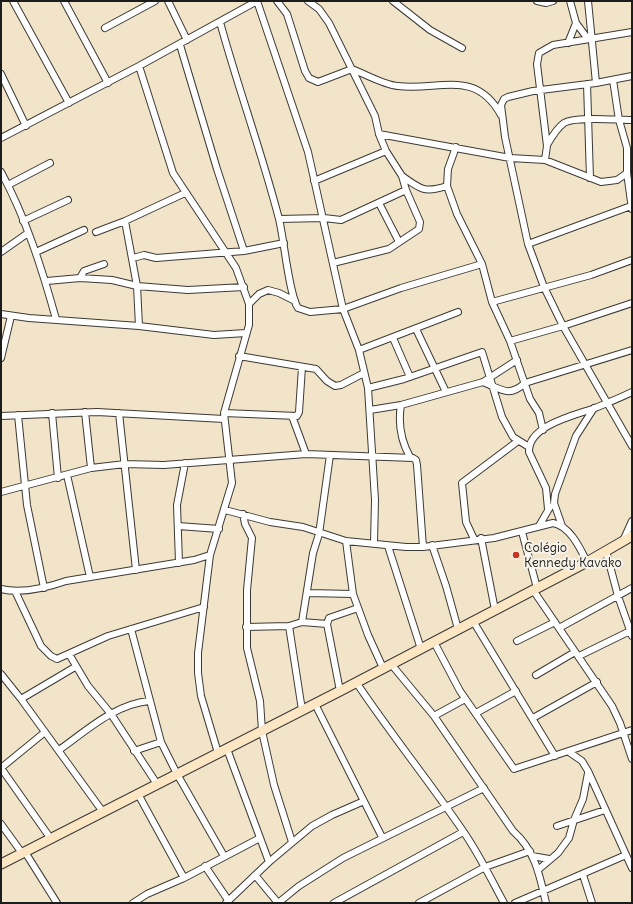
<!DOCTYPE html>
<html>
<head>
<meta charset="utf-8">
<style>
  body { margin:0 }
  #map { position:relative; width:633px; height:904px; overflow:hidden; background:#f2e4c9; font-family:Delius,sans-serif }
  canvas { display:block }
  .frame { position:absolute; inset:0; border:2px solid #1c1c1c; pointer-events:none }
</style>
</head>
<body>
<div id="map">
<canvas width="633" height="904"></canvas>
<div class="frame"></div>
</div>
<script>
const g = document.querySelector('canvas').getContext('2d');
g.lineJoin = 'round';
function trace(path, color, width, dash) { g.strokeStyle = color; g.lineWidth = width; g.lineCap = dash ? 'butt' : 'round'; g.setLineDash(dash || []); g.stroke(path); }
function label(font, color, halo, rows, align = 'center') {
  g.font = font + ' Delius,sans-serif'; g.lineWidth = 4; g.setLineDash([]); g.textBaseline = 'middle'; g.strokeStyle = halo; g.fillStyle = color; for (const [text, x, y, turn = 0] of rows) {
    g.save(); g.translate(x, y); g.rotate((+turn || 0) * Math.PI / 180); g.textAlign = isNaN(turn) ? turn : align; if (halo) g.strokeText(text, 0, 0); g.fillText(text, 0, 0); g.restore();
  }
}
const street = new Path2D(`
  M 13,1 L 69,103
  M 64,1 L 108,83
  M 168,1 L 187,40
  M 257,1 L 308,152 L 343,309 L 359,350 L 368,388 L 375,500 L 374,543
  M 277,1 L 287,14 L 305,71 L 309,78 L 318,82 L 352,69 C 365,74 384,85 398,86 C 439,91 475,68 501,115
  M 308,1 L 319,9 L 329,23 L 375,116 L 379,134 L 386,151 L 402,176 L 406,190 L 420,222 L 419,229 L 389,249 L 333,263
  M 393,1 L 430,30 L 462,48
  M 537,1 L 546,3 L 553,1
  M 570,1 L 576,23 L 588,39
  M 588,1 L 596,83
  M 220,22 C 238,88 262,153 279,219 C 284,239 289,295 298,308 L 310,312 L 343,309 L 401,288 L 482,264
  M 105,28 L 155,1
  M 568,43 L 576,23
  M 180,45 L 217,169 L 244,251
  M 139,66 L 173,173 L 236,268 L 249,304 L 249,325 L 224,413 L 232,483 L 210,555 L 198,653 L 198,673 L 201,696 L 218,753
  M 1,74 L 26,126
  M 632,76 L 596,83 L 533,91 L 508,97 L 504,99 L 501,105 L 505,137 L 528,244 L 544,287 L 563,326 L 632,446
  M 613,80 L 619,120 L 627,148 L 627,173 L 632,209
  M 587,84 L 590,178
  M 379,134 L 510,158 L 545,160 L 601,182 L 617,180 L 627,173
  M 1,138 L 139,66 L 257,1
  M 547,145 C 551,138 557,128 564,123 C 575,116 617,120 632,120
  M 456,147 L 448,169 L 447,186 L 457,214 L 482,264 L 492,302 L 510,341 L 530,399 L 539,413 L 543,430
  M 545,160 L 547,146 L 537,64 L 539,53 L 553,45 L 632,32
  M 1,172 C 26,218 42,269 56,319
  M 402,176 C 421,190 425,193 447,186
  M 314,181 L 386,151
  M 8,185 L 50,163
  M 379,203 L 399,242
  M 279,219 L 324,218 L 341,220 L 406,190
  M 23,221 L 68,200
  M 96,232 L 125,221
  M 528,244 L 631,206
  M 1,252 L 28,233
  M 36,252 L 84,230
  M 133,258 L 144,255 L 156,258 L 244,251 L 284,243
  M 80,278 L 84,271 L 104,264
  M 47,281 L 80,278 L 112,280 L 137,286 L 188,290 L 244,287
  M 492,302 L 591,275 L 632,260
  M 249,304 L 259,294 L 268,290 L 279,293 L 295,301
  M 1,314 L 29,318 L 139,326 L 214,335 L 246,333
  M 139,326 L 137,286 L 125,221 L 185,193
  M 416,329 L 446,392
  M 393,338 L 410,377
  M 510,341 L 563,326 L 632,303
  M 359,350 L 458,312
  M 239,356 L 316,369 L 327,381 L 335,386 L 341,385 L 364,373
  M 1,358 L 11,316
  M 483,382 C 501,389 509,398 525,383 L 632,350
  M 368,388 L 404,379 L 482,352 L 502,417 L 513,437 L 529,447
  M 401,405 C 398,423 401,441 410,457
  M 370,410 L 401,405 L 483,382 L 517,360
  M 85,412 L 91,468
  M 52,413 L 58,478
  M 119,413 L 136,570
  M 224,413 L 297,416 L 299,412 L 302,367
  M 18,415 L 27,505 L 44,588
  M 1,416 L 97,412 L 224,419
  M 292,416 L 306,454
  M 67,475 L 90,577
  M 1,492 L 91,468 L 125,464 L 164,465 L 306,454 L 413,458 L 416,460 L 417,465 L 423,547
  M 548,509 L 546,488 L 529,452 C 528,425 576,415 595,408 C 607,403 620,398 632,392
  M 225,510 L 270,522 L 303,527 L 346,541 L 406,547 L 423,547 L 494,538 L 553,523 C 570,526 580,548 587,562
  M 243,514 L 245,524 L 252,538 L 247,590 L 247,648 L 260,701 L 262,731 L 274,785 L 292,842
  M 178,526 L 219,529
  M 539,526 L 550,507
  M 562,526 L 554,503 L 555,494 L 576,436 L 594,408
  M 522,532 L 537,588
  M 481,538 L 495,610
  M 474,539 L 466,522 L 462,483 L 518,441
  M 346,541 L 353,594 L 368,635 L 383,668
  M 623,541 L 632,521
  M 432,545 L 446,586 L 458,629
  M 388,546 L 421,649
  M 606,551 L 618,596 L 632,636
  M 179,563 L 177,505 L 185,463
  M 1,589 C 22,594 46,588 66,581 L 194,560 L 210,555
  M 533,590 L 612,706 L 620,723 L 632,759
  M 15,591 L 41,646 L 51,656 L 57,659 L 108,636 L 204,607
  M 308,593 L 353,594
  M 473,621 L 555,756
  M 302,622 L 327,624
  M 289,626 L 302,710
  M 246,627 L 289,626 L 302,622 L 313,553 L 319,534 L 330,455
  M 559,628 L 632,588
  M 131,629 L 161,742 L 177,774 L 224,856
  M 517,641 L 555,622
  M 434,642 L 460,691 L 514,769 L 632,730
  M 69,654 L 88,686 L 111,714 L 157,784
  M 579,656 L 630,631
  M 391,664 L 434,716 L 513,831 C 535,850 540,876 546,903
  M 1,674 L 21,699 L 103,812
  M 536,675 L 575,652
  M 356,682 C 390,733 429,781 463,831 C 479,854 491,879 504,903
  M 340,691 L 327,624 L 329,618 L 358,608
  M 21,699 L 75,667
  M 315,704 L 382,837
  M 476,713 L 516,691
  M 434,716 L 465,699
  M 533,718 L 597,682
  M 227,749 L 269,862
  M 59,750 C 86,731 115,704 149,701
  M 134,751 L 161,742
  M 569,752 L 582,761 L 588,771 L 632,868
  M 1,768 L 51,839
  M 1,768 L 45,732
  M 138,794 L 184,878
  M 1,824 L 22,853
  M 557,826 L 605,810
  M 25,852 L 57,903
  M 532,856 L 549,859
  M 205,866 L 228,900
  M 539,869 L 558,853 L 569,838 L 574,820 L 583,799 L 588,773
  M 255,875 L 278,903
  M 583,875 L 592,903
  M 133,903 L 147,894 L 184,878 L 260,838
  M 226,903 L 269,862 L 312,826 L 332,815 L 364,801
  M 278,903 L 299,886 L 343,858 L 484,788
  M 334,903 L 463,832
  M 419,903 L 485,867 L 530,851
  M 515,903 L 626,855`);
const secondary = new Path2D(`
  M 1,864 L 340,691 L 587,562 L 632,536`);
trace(street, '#3c3a36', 8);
trace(secondary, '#3c3a36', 11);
trace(street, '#fff', 6);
trace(secondary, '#fce6c4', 9);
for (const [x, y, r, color] of [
  [516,555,4,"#c8321e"]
]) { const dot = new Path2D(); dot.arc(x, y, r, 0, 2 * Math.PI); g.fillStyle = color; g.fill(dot); trace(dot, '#f7f3e8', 1.5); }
label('13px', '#1c1c1c', '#f7f3e8', [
  ["Colégio",524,548],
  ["Kennedy Kavako",524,563]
], 'left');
</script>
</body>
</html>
